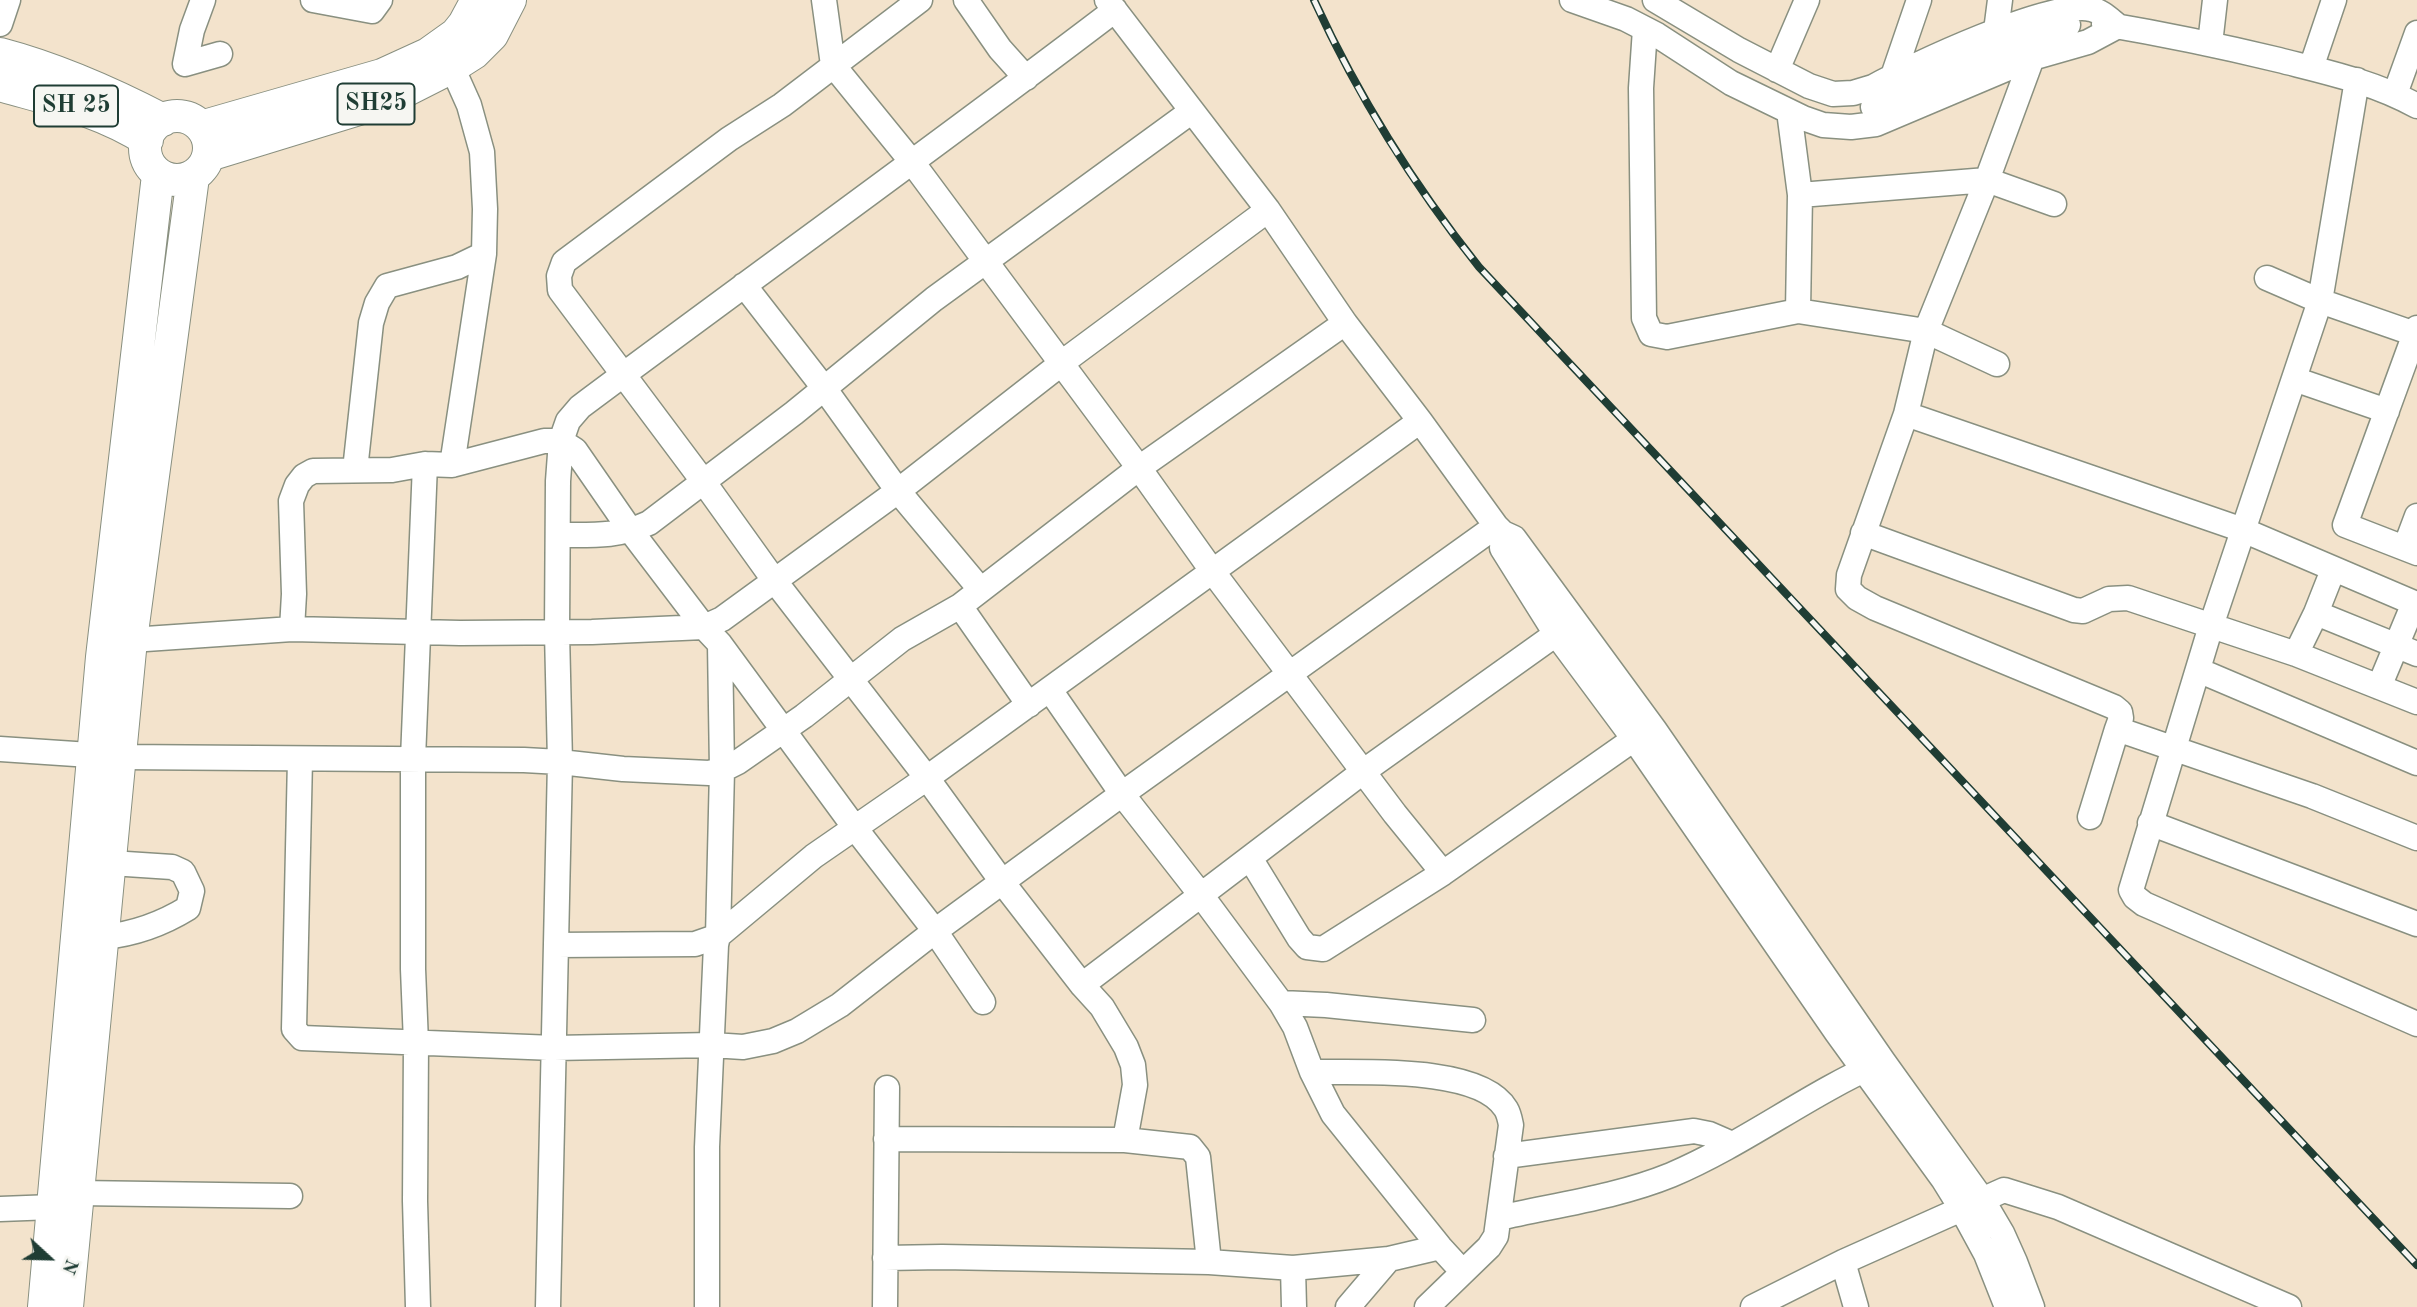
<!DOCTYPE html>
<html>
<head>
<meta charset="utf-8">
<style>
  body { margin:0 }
  #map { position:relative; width:2417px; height:1307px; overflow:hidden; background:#f3e3cc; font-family:"Old Standard TT",serif }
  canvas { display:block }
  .north { position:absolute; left:14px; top:1223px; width:70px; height:70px; -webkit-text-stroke:5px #f6f6f2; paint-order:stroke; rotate:112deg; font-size:19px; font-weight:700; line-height:28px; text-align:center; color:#1f3d34 }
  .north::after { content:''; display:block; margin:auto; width:24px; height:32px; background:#1f3d34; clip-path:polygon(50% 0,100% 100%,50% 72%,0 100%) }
</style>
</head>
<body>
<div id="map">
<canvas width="2417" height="1307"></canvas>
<div class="north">N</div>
</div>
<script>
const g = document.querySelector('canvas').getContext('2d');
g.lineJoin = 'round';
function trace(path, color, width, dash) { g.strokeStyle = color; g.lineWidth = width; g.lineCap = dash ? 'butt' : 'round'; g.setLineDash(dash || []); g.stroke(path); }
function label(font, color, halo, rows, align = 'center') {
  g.font = font + ' "Old Standard TT",serif'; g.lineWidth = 6; g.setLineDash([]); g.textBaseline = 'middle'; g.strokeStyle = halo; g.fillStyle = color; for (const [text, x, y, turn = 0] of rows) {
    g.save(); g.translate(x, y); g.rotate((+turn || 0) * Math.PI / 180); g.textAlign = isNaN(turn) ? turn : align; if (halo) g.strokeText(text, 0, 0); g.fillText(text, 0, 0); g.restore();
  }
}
const minor = new Path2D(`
  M 203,0 L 192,30 L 185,64 L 220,54
  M 313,0 L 372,11 L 380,0
  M 824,0 L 833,65 L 912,162 L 1139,468 L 1213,572 L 1395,814 L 1443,873
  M 920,0 L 782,105 L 729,139 L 564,262 L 559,276 L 560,290 L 703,481 L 774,580 L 927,778 L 1003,883 L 1082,985 L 1102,1007 L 1126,1047 L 1133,1065 L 1135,1085 L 1125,1140
  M 966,0 L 1000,49 L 1026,78
  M 1107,0 L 1268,210 L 1345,323 L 1420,421 L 1496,526 L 1503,533 L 1514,538 L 1654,729 L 1883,1061 L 1982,1199 L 2002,1233 L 2015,1262 L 2032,1307
  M 1572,0 L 1626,19 L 1657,35 L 1731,83 L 1803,118 L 1823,125 L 1851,127 L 1876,124 L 2032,58 L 2088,42 L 2118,26 C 2110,20 2101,11 2091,9 C 2052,0 1911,66 1873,87 L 1853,93 L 1833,94 L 1809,86 L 1739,50 L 1655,0
  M 0,24 L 8,0
  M 2104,24 C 2163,34 2221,46 2279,60 C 2326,72 2374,82 2417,106
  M 1645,29 L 1641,88 L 1644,318 L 1651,334 L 1667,337 L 1798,311
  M 1996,31 L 2000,0
  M 2210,44 L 2215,0
  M 2032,58 L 1987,180 L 1926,331 L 1906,414 L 1849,575 L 1848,589 L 1857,598 L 1875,608 L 2114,707 L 2120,712 L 2121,718 L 2117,729 L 2312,796 L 2417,838
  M 452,67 L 469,105 L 482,152 L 485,209 L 484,254 L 452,465
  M 2311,68 L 2334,0
  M 1777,70 L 1807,0
  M 1893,76 L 1919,0
  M 2357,80 L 2320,301 L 2211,626 L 2131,890 L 2135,897 L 2144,904 L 2417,1024
  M 2395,94 L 2417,33
  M 1873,107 L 2041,33 L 2068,25
  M 1789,111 L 1800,195
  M 2267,278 L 2320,301 L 2415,334
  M 744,285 L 824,388 L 898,491 L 980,589
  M 2417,328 L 2345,525 L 2417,553
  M 1997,364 L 1926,331 L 1798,311 L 1800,195 L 1987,180 L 2054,204
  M 2294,379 L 2387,411
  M 1906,414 L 2243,530 L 2414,603 L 2379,687
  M 355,470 L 371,323 L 377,303 L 387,286 L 457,267 L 484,254
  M 1863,533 L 2074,610 L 2083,611 L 2109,599 L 2128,598 L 2296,654
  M 1503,534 L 1502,548 L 1556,634 L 1634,739 L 1837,1033 L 1943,1179 L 1961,1208 L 1986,1254 L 2007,1307
  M 559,535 C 591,535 619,537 649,523 L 794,413 L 934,299 L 1192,111
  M 2405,548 L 2417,516
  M 960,606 L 1029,705
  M 2316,613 L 2333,570
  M 292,629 L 294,594 L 291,501 L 297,485 L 304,476 L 313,471 L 392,470 L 425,464 L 452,465 L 544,441 L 561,441 L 575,450 L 631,531 L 704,627 L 720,644 L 855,828 L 935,931 L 983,1002
  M 131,640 L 292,629 L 460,633 L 592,632 L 704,627 L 722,619 L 898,491 L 1071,356 L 1268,210
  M 2417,654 L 2316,613 L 2296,654 L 2417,702
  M 2198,670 L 2417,763
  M 1050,690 L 1122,794 L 1201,895 L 1364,771 L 1556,634
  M 0,749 L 120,757 L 524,760 L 560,762 L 623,769 L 709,773 L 722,770 L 738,762 L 804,716 L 902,639 L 960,606 L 1139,468 L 1345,323
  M 300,759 L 294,1029 L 302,1038 L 554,1048 L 712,1045 L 743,1047 L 773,1041 L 797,1031 L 840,1005 L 935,931 L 1122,794 L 1496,526
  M 2090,817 L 2117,729
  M 2150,823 L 2417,924
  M 1250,858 L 1299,938 L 1307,947 L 1323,949 L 1443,873 L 1634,739
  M 104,937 C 134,934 162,924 188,908 L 192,891 L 183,872 L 172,867 L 111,863
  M 556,945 L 695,944 L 718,936 L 814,856 L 927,778 L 1420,421
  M 1082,985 L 1201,895 L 1281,1003 L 1295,1027 L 1312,1072 L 1333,1114 L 1440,1247 L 1462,1271
  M 1281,1003 L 1326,1005 L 1473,1020
  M 1312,1072 C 1359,1073 1480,1065 1506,1109 C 1509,1114 1510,1120 1511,1125 L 1496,1236 L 1489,1247 L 1427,1307
  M 886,1139 L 1125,1140 L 1190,1147 L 1198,1157 L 1209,1262
  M 1506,1156 L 1694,1131 L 1709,1134 L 1732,1144
  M 78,1193 L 290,1196
  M 0,1209 L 53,1207
  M 1499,1218 C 1556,1205 1617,1197 1671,1175 C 1744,1144 1807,1095 1879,1063
  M 885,1258 L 942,1257 L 1209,1262 L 1293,1268 L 1389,1259 L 1440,1247
  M 1843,1262 L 1856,1307
  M 1293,1268 L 1294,1307
  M 418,1307 L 415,1201 L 416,1043 L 413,969 L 413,759 L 425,464
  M 548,1307 L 560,762 L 557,632 L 558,481 L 561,441 L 568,421 L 580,407 C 758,274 938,145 1115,10
  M 707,1307 L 707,1147 L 716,945 L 718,936 L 722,770 L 720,644
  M 885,1307 L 887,1088
  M 1348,1307 L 1389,1259
  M 1753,1307 L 1843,1262 L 2004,1190 L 2058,1207 L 2289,1307`);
const major = new Path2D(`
  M 0,54 C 57,69 111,93 163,120
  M 0,85 C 52,100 100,110 147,140
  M145 148a32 32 0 1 1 64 0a32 32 0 1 1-64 0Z
  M 201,127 L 382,75 L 428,54 L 456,34 L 464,24 L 477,0
  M 209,155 L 385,101 L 452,67 L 474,53 L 492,35 L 510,0
  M 44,1307 L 102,657 L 158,175
  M 67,1307 L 131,640 L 193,177`);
trace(minor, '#899080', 27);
trace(major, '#899080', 34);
trace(minor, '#fff', 24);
trace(major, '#fff', 32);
const rail = new Path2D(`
  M 1314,0 C 1359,98 1412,183 1479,267 L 2417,1265`);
trace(rail, '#1f3d34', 8);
trace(rail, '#f6f6f2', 5, [16]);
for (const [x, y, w] of [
  [376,104,77],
  [76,106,84]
]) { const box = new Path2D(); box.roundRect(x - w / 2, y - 20.5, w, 41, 5); g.fillStyle = '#f6f6f2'; g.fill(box); trace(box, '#1f3d34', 2); }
label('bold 24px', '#1f3d34', null, [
  ["SH25",376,104],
  ["SH 25",76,106]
]);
</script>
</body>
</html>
